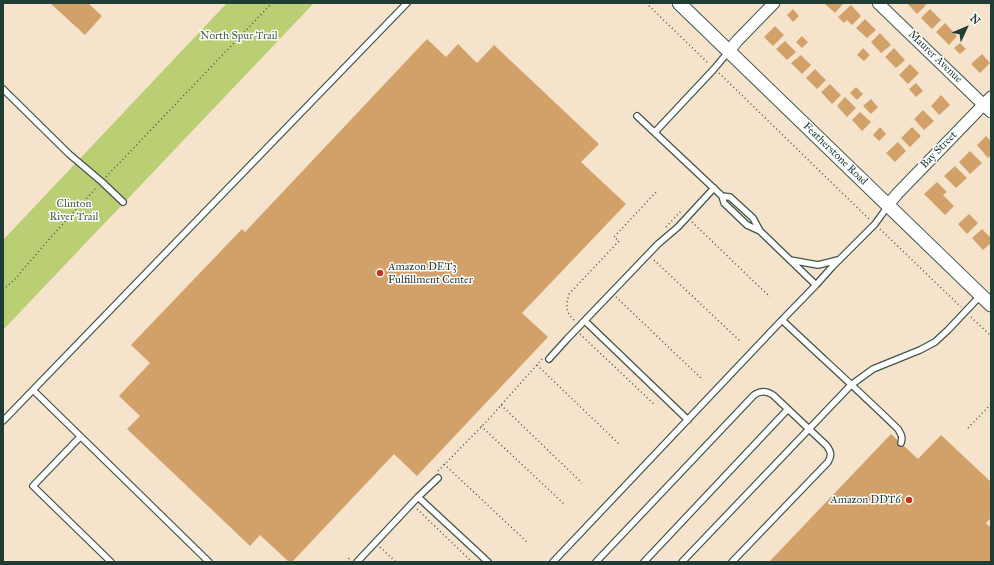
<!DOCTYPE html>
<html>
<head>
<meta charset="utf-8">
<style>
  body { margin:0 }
  #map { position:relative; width:994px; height:565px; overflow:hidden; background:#f6e3cc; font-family:"IM FELL Great Primer",serif }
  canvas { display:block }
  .frame { position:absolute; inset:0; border:4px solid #1f3d34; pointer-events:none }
  .north { position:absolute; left:946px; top:8px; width:40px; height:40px; -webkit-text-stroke:3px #fff; paint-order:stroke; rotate:46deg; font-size:11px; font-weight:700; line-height:16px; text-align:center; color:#1f3d34 }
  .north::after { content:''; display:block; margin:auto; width:14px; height:18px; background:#1f3d34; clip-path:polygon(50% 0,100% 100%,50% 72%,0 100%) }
</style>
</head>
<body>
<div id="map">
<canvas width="994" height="565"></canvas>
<div class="frame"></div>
<div class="north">N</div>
</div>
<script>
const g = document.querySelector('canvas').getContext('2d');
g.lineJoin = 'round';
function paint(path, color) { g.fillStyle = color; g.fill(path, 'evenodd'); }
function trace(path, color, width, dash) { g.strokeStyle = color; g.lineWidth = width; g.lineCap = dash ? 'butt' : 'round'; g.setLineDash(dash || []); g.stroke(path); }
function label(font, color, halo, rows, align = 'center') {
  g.font = font + ' "IM FELL Great Primer",serif'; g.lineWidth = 3; g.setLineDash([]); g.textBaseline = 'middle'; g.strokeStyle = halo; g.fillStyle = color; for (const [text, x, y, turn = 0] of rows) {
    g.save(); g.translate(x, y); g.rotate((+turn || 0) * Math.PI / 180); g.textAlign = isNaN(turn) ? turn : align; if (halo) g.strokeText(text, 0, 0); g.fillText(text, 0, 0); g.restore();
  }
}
paint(new Path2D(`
  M 227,3 L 314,3 L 3,330 L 3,240 Z`), '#bacf73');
paint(new Path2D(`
  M 50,3 L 88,3 L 102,16 L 85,35 Z
  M 826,3 L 844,3 L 835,13 L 825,4 Z
  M 907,3 L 924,3 L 926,5 L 917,14 Z
  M 851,5 L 861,16 L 852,25 L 847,20 L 844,23 L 838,17 Z
  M 793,9 L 799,16 L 793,22 L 787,15 Z
  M 930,9 L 941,20 L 932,29 L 921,18 Z
  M 865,19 L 876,30 L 867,38 L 856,28 Z
  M 945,23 L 957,36 L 949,45 L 936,32 Z
  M 775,26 L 784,35 L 773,46 L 764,37 Z
  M 880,33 L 891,45 L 881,53 L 871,42 Z
  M 802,36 L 808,42 L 802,48 L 796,42 Z
  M 427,39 L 446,57 L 458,44 L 477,63 L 494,45 L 599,144 L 581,162 L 626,204 L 522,313 L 548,337 L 417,476 L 394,454 L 292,562 L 289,562 L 260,535 L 250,546 L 127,429 L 140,416 L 119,396 L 150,363 L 131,345 L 242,229 L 245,232 Z
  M 785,41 L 796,52 L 787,60 L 776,49 Z
  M 960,43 L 966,49 L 960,54 L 954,48 Z
  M 863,48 L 870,55 L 864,61 L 857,55 Z
  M 894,48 L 905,60 L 896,68 L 885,57 Z
  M 982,54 L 990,63 L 980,73 L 971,64 Z
  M 801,55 L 811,65 L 802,74 L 791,63 Z
  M 910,64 L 919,73 L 908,84 L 899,75 Z
  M 815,69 L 826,80 L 817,89 L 806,78 Z
  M 916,83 L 923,91 L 916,97 L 909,89 Z
  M 830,84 L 841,95 L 832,104 L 821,92 Z
  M 856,87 L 863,94 L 857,100 L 850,93 Z
  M 941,95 L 950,105 L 939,115 L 931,106 Z
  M 845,97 L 856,108 L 847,117 L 837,106 Z
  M 871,99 L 878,107 L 871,114 L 863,106 Z
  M 923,110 L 934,121 L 924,130 L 914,119 Z
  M 860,112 L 871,122 L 862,131 L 852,120 Z
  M 880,127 L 886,134 L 879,141 L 873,135 Z
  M 912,127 L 921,136 L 910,147 L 901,138 Z
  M 986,136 L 991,141 L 991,155 L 988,158 L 977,145 Z
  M 898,142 L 906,151 L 895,162 L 886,153 Z
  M 970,151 L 982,163 L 970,174 L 959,162 Z
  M 955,166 L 967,178 L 956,188 L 944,176 Z
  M 937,182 L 947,192 L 943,195 L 954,206 L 945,215 L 924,194 Z
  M 969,214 L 978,223 L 967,234 L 958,224 Z
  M 982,229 L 991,238 L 991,243 L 983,250 L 972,238 Z
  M 891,434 L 918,459 L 941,435 L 991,482 L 991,518 L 986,523 L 991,528 L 991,562 L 769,562 Z`), '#d2a16a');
const service = new Path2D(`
  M 3,89 L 69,154 L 102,182 L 123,202
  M 637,116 L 722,196 L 724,203 L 747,225 L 760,231 L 816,285
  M 655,132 L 714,69 L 729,51
  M 722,196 L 730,197 L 753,218 L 760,231
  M 888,206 L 875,224 L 832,267 L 816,285 L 782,320 C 821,357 860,392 898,429 C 901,434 903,437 901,443
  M 790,260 L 818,265 L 838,260
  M 585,321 L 688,420
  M 549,359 L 567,339 L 658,244 L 678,227 L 714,188
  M 33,390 L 209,562
  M 3,421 L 407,3
  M 80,437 L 33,486 L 111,562
  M 418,497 L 488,562
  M 357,562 L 418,497 L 438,478
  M 553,562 L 782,320
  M 596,562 L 754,395 C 761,390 767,391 773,395 L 827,446 C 831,452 832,455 828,462 L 732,562
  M 644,562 L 788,409
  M 682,562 L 851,385 L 873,369 L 920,350 L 935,342 L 948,330 L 981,295`);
const minor = new Path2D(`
  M 878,3 L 991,112
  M 729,51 L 737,41 L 774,3
  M 888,205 L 897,194 L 991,97`);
const tertiary = new Path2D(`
  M 679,3 L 991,305`);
trace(service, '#3f564b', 8);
trace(minor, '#3f564b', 13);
trace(tertiary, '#3f564b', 15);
trace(new Path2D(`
  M 646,3 L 709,64
  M 719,73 L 870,220
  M 106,177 L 272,3
  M 692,222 L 770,297
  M 666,227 L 681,211
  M 880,229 L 961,307
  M 654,260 L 740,341
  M 3,290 L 15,279 L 51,237 L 97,187
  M 616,297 L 703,380
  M 971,317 L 991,336
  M 574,320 C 565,311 566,306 569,294 L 619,241 L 614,237 L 658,190
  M 580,334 L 655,405
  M 537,365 L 619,444
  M 501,405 L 582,483
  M 481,426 L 564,504
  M 968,428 L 991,404
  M 444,464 L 528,543
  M 438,471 L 487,421 L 542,359
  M 417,509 L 472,562
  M 380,547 L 396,562
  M 346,562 L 351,556`), '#3f564b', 1.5, [1, 3]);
trace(service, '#fff', 5.5);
trace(minor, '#fff', 11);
trace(tertiary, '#fff', 13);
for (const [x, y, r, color] of [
  [380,273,4,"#c8321e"],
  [909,500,4,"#c8321e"]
]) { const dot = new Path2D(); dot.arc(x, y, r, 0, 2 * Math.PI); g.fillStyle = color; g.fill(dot); trace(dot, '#fff', 1.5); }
label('11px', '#466244', '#fff', [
  ["North Spur Trail",239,36],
  ["Clinton",74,204],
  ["River Trail",74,217]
]);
label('11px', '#1f3d34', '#fff', [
  ["Maurer Avenue",935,57,44],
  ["Bay Street",939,150,-46],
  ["Featherstone Road",835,154,44]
]);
label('11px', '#1f3d34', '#fff', [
  ["Amazon DET3",388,267],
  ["Fulfillment Center",388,280],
  ["Amazon DDT6",901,500,"right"]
], 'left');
</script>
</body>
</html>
